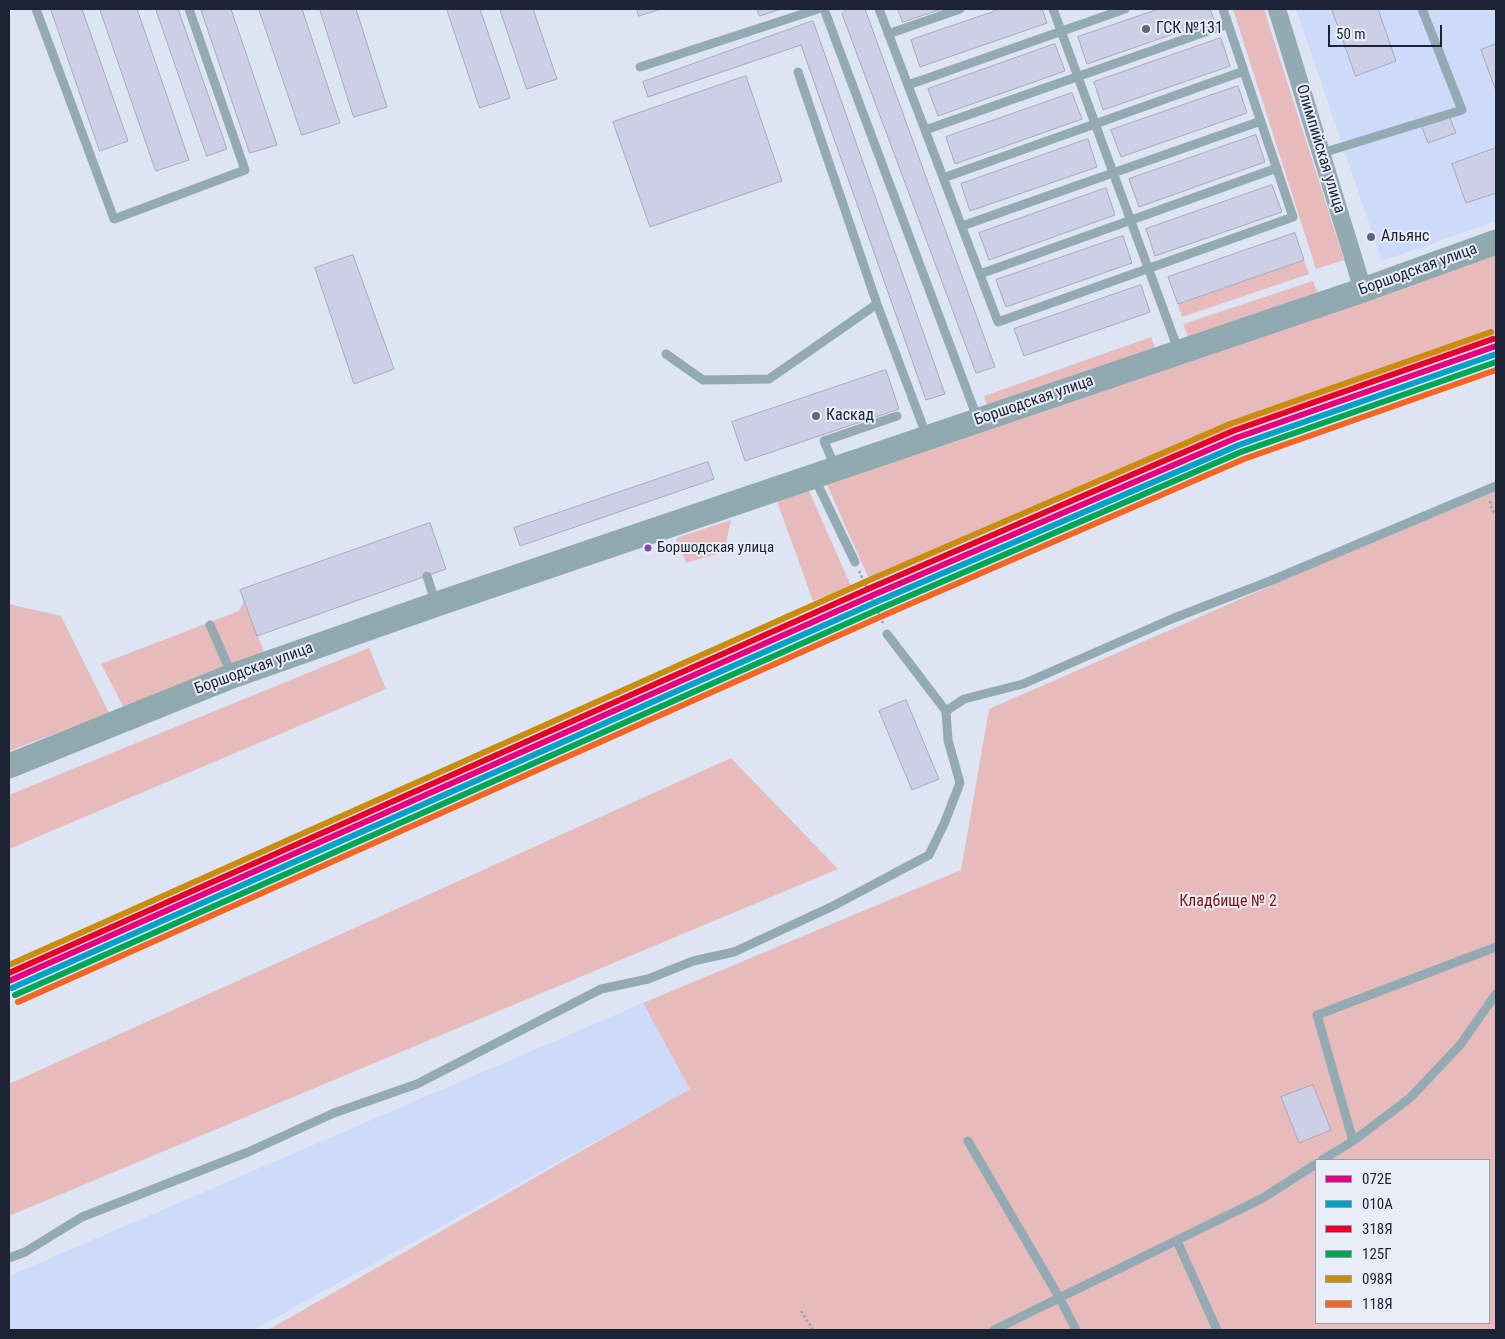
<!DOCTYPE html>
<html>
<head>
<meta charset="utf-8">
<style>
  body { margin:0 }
  #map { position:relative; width:1505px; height:1339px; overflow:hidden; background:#dde4f4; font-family:"Roboto Condensed",sans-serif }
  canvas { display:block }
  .frame { position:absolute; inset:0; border:10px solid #1c2335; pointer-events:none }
  .legend { position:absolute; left:1315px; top:1159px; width:175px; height:165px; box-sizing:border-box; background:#e9edf7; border:1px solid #979ca9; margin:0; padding:6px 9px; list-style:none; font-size:15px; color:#1c2335 }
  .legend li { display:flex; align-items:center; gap:10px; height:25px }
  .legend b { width:25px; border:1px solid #979ca9 }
  .scale { position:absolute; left:1328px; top:25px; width:114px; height:22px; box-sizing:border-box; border:2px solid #1c2335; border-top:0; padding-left:6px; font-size:15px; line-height:18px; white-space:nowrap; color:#1c2335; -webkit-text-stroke:4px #e9edf7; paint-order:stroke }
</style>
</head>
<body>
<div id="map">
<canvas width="1505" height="1339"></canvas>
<div class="frame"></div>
<ul class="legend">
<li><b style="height:6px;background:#e5007d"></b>072Е</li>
<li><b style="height:6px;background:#01a2c6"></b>010А</li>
<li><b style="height:6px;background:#e4002b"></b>318Я</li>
<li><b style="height:6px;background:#00a651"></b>125Г</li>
<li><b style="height:6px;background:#cb8c0b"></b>098Я</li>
<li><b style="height:6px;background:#f26522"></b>118Я</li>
</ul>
<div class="scale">50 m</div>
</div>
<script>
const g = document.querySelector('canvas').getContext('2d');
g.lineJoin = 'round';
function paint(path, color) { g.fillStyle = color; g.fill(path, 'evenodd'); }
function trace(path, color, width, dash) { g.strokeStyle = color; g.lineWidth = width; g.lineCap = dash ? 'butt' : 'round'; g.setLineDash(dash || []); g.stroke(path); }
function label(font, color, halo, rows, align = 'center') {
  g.font = font + ' "Roboto Condensed",sans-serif'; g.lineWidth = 4; g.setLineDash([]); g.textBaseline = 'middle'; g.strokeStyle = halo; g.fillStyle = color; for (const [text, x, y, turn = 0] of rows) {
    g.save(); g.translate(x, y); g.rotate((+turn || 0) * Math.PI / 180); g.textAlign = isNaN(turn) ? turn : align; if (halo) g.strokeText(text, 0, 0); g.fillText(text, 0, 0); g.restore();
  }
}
paint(new Path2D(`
  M 1296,9 L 1496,9 L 1496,221 L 1382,261 Z
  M 643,1003 L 691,1089 L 253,1330 L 9,1330 L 9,1276 Z`), '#cedafa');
paint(new Path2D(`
  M 1233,9 L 1264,9 L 1344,260 L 1316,269 Z
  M 1496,248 L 1496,336 L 1228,430 L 870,581 L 824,478 Z
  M 1304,260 L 1309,274 L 1182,317 L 1178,304 Z
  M 1313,281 L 1318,294 L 1188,337 L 1183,324 Z
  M 1151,337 L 1156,350 L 988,408 L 984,396 Z
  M 806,484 L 851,586 L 813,601 L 775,496 Z
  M 1496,491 L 1496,1330 L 268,1330 L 690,1089 L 643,1003 L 961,870 L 989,709 L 1300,573 ZM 1316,1160 L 1489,1160 L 1489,1323 L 1316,1323 Z
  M 731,520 L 724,552 L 686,563 L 676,538 Z
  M 244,601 L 264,652 L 124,708 L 101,664 L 239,611 Z
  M 9,604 L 61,616 L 109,713 L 9,751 Z
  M 369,648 L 386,689 L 9,849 L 9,795 Z
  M 731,758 L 838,869 L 9,1216 L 9,1084 Z`), '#e7bbbc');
const building = new Path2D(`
  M 51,9 L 82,9 L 128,141 L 100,151 Z
  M 100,9 L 137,9 L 189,160 L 156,171 Z
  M 156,9 L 178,9 L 227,149 L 207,156 Z
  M 201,9 L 231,9 L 277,145 L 250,153 Z
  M 259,9 L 302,9 L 340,123 L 302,135 Z
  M 320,9 L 356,9 L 387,107 L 354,117 Z
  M 447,9 L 480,9 L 510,98 L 480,108 Z
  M 500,9 L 533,9 L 557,79 L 527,89 Z
  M 637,9 L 661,9 L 639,16 Z
  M 757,9 L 781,9 L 760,16 Z
  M 847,9 L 865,9 L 995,367 L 976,373 L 842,14 Z
  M 898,9 L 942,9 L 903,22 Z
  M 1001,9 L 1042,9 L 1047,23 L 920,67 L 911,40 Z
  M 1159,9 L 1210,9 L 1214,20 L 1087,64 L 1078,37 Z
  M 1332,9 L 1378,9 L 1396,61 L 1356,76 Z
  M 813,21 L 945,394 L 926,400 L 801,45 L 648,97 L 643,82 Z
  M 1221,38 L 1230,66 L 1103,110 L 1094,82 Z
  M 1055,44 L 1065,71 L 938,116 L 928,89 Z
  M 1496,44 L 1496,91 L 1481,50 Z
  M 746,76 L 782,181 L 650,227 L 613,122 Z
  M 1238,86 L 1247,113 L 1121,157 L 1111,130 Z
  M 1072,93 L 1082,119 L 955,164 L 946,137 Z
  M 1450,118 L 1456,133 L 1428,143 L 1422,127 Z
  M 1256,135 L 1265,162 L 1139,207 L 1129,179 Z
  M 1088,139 L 1097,167 L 970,211 L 961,184 Z
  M 1496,148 L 1496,193 L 1466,203 L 1452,164 Z
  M 1272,185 L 1282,212 L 1155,256 L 1146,229 Z
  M 1106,188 L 1115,215 L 989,260 L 979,233 Z
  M 1295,233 L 1304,260 L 1178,304 L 1168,277 Z
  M 1123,236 L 1132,263 L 1006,307 L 996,280 Z
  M 353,255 L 394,369 L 354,384 L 315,268 Z
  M 1141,285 L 1150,312 L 1024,356 L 1014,329 Z
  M 886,370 L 899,409 L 745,461 L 732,422 Z
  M 708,462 L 714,479 L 520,546 L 514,528 Z
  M 430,523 L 446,569 L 257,636 L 240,590 Z
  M 906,700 L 939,779 L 912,790 L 879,711 Z
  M 1313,1085 L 1331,1130 L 1299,1143 L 1281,1097 Z`);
paint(building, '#cdcfe6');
trace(building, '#a7aaba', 1);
trace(new Path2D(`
  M 1490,501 L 1492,510 L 1496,514
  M 859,571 L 883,623
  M 801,1311 L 813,1330`), '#96a5ae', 2.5, [2.5, 2.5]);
trace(new Path2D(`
  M 36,9 L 114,219 L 245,170 L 189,9
  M 824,9 L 978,420
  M 879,9 L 998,322 L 1293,217 L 1223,9
  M 1053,9 L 1179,352
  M 888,34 L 960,9
  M 640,67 L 818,9
  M 798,72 L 877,304 L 927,437
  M 908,85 L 1125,9
  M 925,130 L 1228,24
  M 1322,153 L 1462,110 L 1422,9
  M 943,178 L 1244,71
  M 962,226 L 1261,121
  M 980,274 L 1277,168
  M 666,354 L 703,380 L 769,379 L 877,304
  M 835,467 L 824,441 L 897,416
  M 815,479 L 855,562
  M 427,576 L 436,604
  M 210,625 L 232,675
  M 946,711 L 964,699 L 1023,684 L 1174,618 L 1270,581 L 1496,486
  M 1496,947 L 1317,1015 L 1353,1141 L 1410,1098 L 1460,1045 L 1496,994
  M 968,1141 L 1059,1297 L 1076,1330
  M 1322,1160 L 1353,1141
  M 1177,1241 L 1217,1330
  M 9,1258 L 25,1252 L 82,1217 L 248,1152 L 334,1113 L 417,1084 L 601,989 L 648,979 L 693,961 L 734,952 L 833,906 L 929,855 L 944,824 L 960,783 L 948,740 L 946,711 L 887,634
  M 994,1330 L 1263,1198 L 1316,1164`), '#94aab2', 9);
trace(new Path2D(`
  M 1277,9 L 1363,290`), '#94aab2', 18);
trace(new Path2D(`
  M 9,766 L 232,676 L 437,604 L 1363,290 L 1496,242`), '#90a8b0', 25);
trace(new Path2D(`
  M 9,981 L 871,596 L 1236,438 L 1496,346`), '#e5007d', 6);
trace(new Path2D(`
  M 12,988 L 874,603 L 1239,445 L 1496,354`), '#01a2c6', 6);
trace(new Path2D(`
  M 9,973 L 868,589 L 1233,431 L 1493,339`), '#e4002b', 6);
trace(new Path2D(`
  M 15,995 L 877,610 L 1241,452 L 1496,362`), '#00a651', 6);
trace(new Path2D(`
  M 9,965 L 865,582 L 1230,424 L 1491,332`), '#cb8c0b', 6);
trace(new Path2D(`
  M 18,1002 L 880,617 L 1244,459 L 1496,370`), '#f26522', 6);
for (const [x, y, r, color] of [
  [1146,29,5,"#606778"],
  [1371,237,5,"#606778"],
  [816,416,5,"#606778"],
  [648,548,4.5,"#8e44ad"]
]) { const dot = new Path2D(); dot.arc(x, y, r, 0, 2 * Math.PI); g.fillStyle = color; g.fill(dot); trace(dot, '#e9edf7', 2); }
label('15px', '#1c2335', '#e9edf7', [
  ["Боршодская улица",657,548]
], 'left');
label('16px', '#1c2335', '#e9edf7', [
  ["ГСК №131",1156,29],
  ["Альянс",1381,237],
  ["Каскад",826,416]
], 'left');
label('16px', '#1c2335', '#e9edf7', [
  ["Олимпийская улица",1320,149,73],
  ["Боршодская улица",1418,270,-20],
  ["Боршодская улица",1034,401,-19],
  ["Боршодская улица",254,669,-20]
]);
label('16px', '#85120f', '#e9edf7', [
  ["Кладбище № 2",1228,902]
]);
</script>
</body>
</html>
